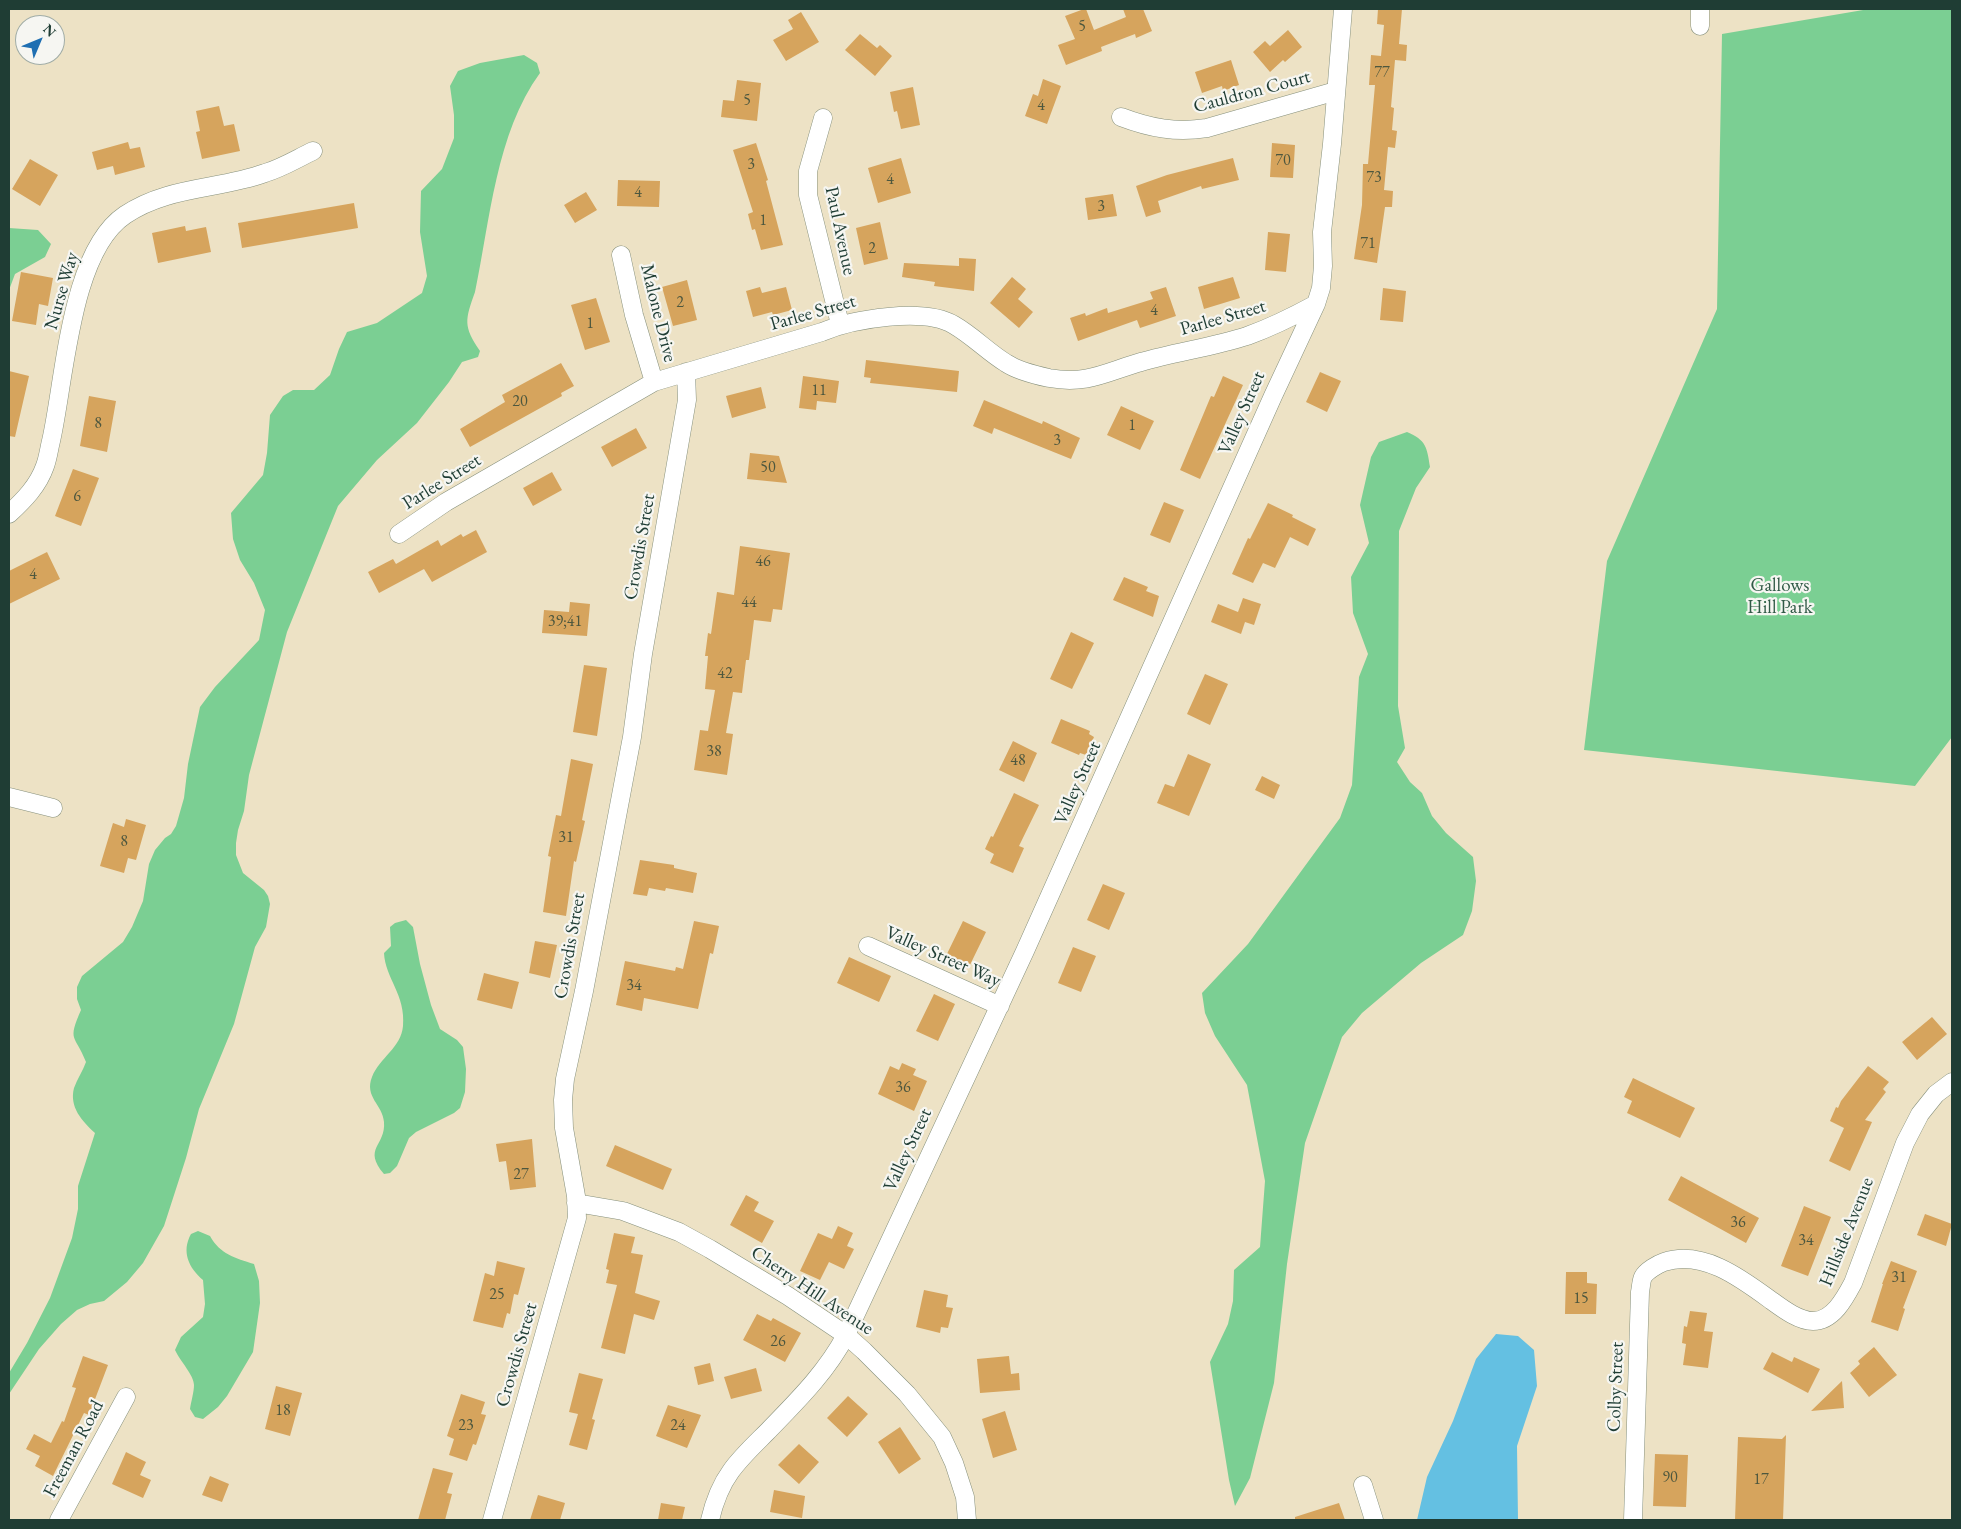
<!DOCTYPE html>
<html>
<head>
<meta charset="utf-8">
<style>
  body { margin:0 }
  #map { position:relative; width:1961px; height:1529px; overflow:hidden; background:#ede2c5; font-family:"EB Garamond",serif }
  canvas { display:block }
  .frame { position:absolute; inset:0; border:10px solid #1f3d34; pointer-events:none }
  .north { position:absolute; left:15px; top:15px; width:50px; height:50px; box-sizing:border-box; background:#f6f6f2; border:1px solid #a0aca6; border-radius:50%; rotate:45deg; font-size:14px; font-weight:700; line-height:20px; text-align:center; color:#1f3d34 }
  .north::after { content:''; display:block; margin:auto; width:18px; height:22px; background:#1f6fb2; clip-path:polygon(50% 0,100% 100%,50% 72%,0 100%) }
</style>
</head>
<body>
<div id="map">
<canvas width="1961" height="1529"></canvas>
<div class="frame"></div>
<div class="north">N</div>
</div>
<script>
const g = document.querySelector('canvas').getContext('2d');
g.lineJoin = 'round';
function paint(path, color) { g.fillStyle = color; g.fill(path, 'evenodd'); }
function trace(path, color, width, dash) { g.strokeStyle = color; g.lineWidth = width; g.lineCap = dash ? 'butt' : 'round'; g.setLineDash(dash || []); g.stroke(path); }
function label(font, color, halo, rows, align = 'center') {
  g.font = font + ' "EB Garamond",serif'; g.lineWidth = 4.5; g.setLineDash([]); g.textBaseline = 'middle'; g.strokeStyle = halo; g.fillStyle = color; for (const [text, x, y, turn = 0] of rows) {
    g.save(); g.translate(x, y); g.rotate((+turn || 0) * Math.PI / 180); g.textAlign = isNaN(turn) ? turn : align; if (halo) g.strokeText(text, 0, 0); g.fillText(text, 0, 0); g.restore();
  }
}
paint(new Path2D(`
  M 1869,9 L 1952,9 L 1952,737 L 1915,786 L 1584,750 L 1607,561 L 1717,309 L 1722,34 Z
  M 524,55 L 537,63 L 540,73 C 496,133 490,221 475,292 C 465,320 463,326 480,351 L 478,357 L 462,362 L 449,382 L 417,423 L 377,460 L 338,506 L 287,632 L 249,775 L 244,811 L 238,830 L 236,843 L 236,855 L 243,873 L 264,890 L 268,896 L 270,904 L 266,927 L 255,947 L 234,1024 L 199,1109 L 186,1158 L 164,1226 L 143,1263 L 127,1282 L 104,1301 L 90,1304 L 77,1310 L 61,1324 L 39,1349 L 9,1394 L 9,1373 L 27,1343 L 50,1298 L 72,1238 L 78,1209 L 78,1186 L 95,1133 C 82,1121 69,1107 74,1088 C 77,1079 83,1071 86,1062 C 75,1034 67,1042 81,1010 L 77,999 L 77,987 L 82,976 L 123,942 L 132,927 L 143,901 L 149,864 L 155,850 L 165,838 L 171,834 L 176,826 L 184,798 L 188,764 L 200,707 L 215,687 L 259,640 L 265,610 L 254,583 L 240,560 L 233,539 L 231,513 L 263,475 L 267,453 L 270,415 L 283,396 L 293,390 L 314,390 L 330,375 L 339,349 L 347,332 L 377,323 L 422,293 L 427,276 L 420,232 L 421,191 L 442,169 L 454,138 L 454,115 L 450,86 L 458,71 L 480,63 Z
  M 9,228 L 38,230 L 51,244 L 45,257 L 15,274 L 9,290 Z
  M 1407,432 C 1426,440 1427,447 1430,467 L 1416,488 L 1399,531 L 1398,706 L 1405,748 L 1397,762 L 1410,782 L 1422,793 L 1432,816 L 1446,833 L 1473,857 L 1476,881 L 1472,911 L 1463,935 L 1421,963 L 1362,1013 L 1342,1037 L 1305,1143 L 1287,1264 L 1274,1383 L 1250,1478 L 1235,1506 L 1229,1480 L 1210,1362 L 1228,1324 L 1233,1301 L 1234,1270 L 1260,1247 L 1265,1181 L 1247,1085 L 1215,1036 L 1205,1013 L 1202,993 L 1248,944 L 1340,818 L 1352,785 L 1359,677 L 1368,654 L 1353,613 L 1351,577 L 1369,543 L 1360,505 L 1371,457 L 1379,442 Z
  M 406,920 L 413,927 L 420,964 L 431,1005 L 440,1029 L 457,1040 L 463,1047 L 466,1069 L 465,1092 L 460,1108 L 454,1113 L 416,1132 L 409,1138 L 397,1166 L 390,1173 L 384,1174 C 362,1148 386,1146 384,1122 C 383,1105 364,1097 372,1077 C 380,1057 401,1048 403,1026 C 406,995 385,978 384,953 L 391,946 L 390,927 L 395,923 Z
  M 198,1231 L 210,1236 C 220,1254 235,1258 254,1264 L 259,1281 L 260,1303 L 253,1352 L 227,1396 L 218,1407 L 203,1419 L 195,1417 L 190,1409 C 191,1402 194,1392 194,1385 C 194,1375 180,1361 175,1350 L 181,1337 L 203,1317 L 205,1304 L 203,1280 C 189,1268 181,1252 191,1234 Z`), '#7bcf93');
paint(new Path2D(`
  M 1496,1334 L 1518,1336 L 1534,1350 L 1537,1386 L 1517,1446 L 1518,1520 L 1417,1520 L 1427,1477 L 1453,1421 L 1476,1359 Z`), '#64c0e2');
paint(new Path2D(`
  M 1084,9 L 1086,9 L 1094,30 L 1126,17 L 1123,9 L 1143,9 L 1152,31 L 1136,38 L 1135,34 L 1101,47 L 1102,51 L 1066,65 L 1058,45 L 1075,39 L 1065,16 Z
  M 1378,9 L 1402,9 L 1399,44 L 1407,45 L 1406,61 L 1395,60 L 1391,107 L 1394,108 L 1392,130 L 1397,131 L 1395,148 L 1388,147 L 1384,190 L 1393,191 L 1392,207 L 1385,207 L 1377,263 L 1354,259 L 1362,205 L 1363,164 L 1368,164 L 1375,85 L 1369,85 L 1371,55 L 1381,56 L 1384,25 L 1377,24 Z
  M 801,12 L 819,42 L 786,61 L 773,40 L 793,29 L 788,20 Z
  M 1288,30 L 1302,47 L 1285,62 L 1283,60 L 1270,72 L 1253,52 L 1265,41 L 1270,46 Z
  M 860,34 L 877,48 L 880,45 L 892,56 L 875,76 L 845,50 Z
  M 1231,60 L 1239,85 L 1223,91 L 1222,86 L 1202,93 L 1195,72 Z
  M 1043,79 L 1061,86 L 1047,124 L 1025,116 L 1033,94 L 1038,96 Z
  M 737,80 L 761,83 L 757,121 L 721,117 L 723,100 L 734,101 Z
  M 913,87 L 920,125 L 901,129 L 897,111 L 894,112 L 890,92 Z
  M 219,106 L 224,126 L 234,124 L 240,151 L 202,159 L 196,132 L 200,131 L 196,111 Z
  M 128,142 L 130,149 L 140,147 L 145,167 L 115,175 L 113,166 L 97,170 L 92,152 Z
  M 756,143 L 768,180 L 766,181 L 783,245 L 761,250 L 755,229 L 752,230 L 748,214 L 753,212 L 733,150 Z
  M 1272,143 L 1295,145 L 1293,178 L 1270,177 Z
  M 901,158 L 911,193 L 878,203 L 868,168 Z
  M 1233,158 L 1239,180 L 1202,189 L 1201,186 L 1158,201 L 1161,212 L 1146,217 L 1136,186 L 1167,175 Z
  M 30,159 L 58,175 L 40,206 L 12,189 Z
  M 618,180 L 660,181 L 659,207 L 617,206 Z
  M 586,192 L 597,210 L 575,223 L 564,205 Z
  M 1113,194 L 1117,216 L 1088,220 L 1085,198 Z
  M 354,203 L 358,228 L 242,248 L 238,223 Z
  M 880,222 L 888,259 L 864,265 L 856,228 Z
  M 185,226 L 186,231 L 206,227 L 211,252 L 158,263 L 152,233 Z
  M 1268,232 L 1290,234 L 1286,272 L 1265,270 Z
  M 959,258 L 976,259 L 974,291 L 934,286 L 935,282 L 902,277 L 904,263 L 959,266 Z
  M 21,272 L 53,278 L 48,306 L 39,304 L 36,325 L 12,321 Z
  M 1012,277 L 1026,289 L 1018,299 L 1033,312 L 1019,328 L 990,303 Z
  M 1233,277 L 1240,298 L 1204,309 L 1198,287 Z
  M 687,280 L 697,320 L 673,326 L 662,287 Z
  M 760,287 L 762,293 L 786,287 L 792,310 L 773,315 L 772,312 L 753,317 L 746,291 Z
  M 1166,287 L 1176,316 L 1140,328 L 1137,320 L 1078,341 L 1070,318 L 1085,313 L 1086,316 L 1107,308 L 1108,313 L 1153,299 L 1150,292 Z
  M 1383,288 L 1406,291 L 1403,322 L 1380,320 Z
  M 596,298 L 610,342 L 585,350 L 571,305 Z
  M 866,360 L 959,371 L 957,392 L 870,383 L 871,378 L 864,377 Z
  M 561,363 L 574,386 L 561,393 L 562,396 L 470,447 L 460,429 L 505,402 L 502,395 Z
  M 9,371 L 29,376 L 15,437 L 9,436 Z
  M 1320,372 L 1341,381 L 1327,412 L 1306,402 Z
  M 803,376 L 839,381 L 836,403 L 817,401 L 816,410 L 799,408 Z
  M 1223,376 L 1243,385 L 1200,479 L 1180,470 L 1211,396 L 1214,397 Z
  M 761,387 L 766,408 L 732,418 L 726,396 Z
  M 89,396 L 116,401 L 107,452 L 80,446 Z
  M 984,400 L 1042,424 L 1043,421 L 1080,438 L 1071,459 L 994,428 L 992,434 L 973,426 Z
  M 1121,406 L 1154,421 L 1140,450 L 1107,435 Z
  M 636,428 L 647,448 L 612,467 L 601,447 Z
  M 750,453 L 779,456 L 787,483 L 747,479 Z
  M 73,469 L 99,478 L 81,526 L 55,516 Z
  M 552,472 L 562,490 L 533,506 L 523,488 Z
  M 1164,502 L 1184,510 L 1170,543 L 1150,535 Z
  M 1268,503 L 1293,515 L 1292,517 L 1316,529 L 1308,546 L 1290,537 L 1275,568 L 1263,563 L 1253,583 L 1232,574 L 1248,538 L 1250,539 Z
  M 476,530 L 487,552 L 432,582 L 424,569 L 379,593 L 368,572 L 393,559 L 396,564 L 438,540 L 441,546 L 461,534 L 463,537 Z
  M 740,546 L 790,553 L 782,610 L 773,609 L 771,622 L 754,620 L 749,660 L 746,660 L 742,693 L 733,692 L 726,733 L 733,734 L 727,775 L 694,770 L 700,730 L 708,731 L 715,690 L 705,689 L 708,656 L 705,656 L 708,633 L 711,634 L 717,592 L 734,595 Z
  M 47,552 L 60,579 L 9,604 L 9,571 Z
  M 1124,577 L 1148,587 L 1146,591 L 1159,596 L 1153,617 L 1113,600 Z
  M 1243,598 L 1261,604 L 1254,625 L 1245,622 L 1241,634 L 1211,622 L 1218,604 L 1238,612 Z
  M 570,602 L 590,604 L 587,636 L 542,633 L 544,610 L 569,612 Z
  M 1071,632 L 1094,643 L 1072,689 L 1050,679 Z
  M 584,665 L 607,668 L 597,736 L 573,732 Z
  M 1205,674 L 1228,684 L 1210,725 L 1187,714 Z
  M 1061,719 L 1090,731 L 1089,734 L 1094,737 L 1086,755 L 1080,753 L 1079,755 L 1051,743 Z
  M 1013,741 L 1037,753 L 1024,782 L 999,770 Z
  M 1188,754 L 1211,764 L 1189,816 L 1157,803 L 1165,784 L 1174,787 Z
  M 571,759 L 593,764 L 582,820 L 585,821 L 576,862 L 574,861 L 566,916 L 543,912 L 551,857 L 548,856 L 556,815 L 561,816 Z
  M 1262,776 L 1280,785 L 1274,799 L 1255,790 Z
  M 1014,793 L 1039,805 L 1019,846 L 1024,848 L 1013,873 L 990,863 L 994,854 L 985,849 L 991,836 L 993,837 Z
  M 126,819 L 146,825 L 136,860 L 128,858 L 124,873 L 100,866 L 113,823 L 124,827 Z
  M 640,860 L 674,865 L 674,868 L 697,873 L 693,893 L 666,888 L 665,891 L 649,888 L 647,896 L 633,894 Z
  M 1103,884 L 1125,893 L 1109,930 L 1087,920 Z
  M 694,921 L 719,926 L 713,954 L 710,953 L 698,1009 L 644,998 L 642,1011 L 616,1005 L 625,961 L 675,971 L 676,967 L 683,969 Z
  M 963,921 L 986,932 L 968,969 L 945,958 Z
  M 535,941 L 557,945 L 550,978 L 529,973 Z
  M 1073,947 L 1096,956 L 1081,992 L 1058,983 Z
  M 849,957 L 891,976 L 879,1002 L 837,983 Z
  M 484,973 L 519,982 L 512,1009 L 477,1000 Z
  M 934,994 L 955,1004 L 938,1041 L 916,1031 Z
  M 1932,1017 L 1947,1034 L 1917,1060 L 1902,1042 Z
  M 902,1063 L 916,1069 L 913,1075 L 927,1081 L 914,1111 L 878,1094 L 890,1066 L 899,1070 Z
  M 1868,1066 L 1889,1082 L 1883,1089 L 1886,1092 L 1865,1120 L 1872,1122 L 1850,1171 L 1829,1161 L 1844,1128 L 1830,1121 L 1836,1107 L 1838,1108 L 1841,1101 Z
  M 1633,1078 L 1695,1108 L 1680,1138 L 1627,1113 L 1632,1101 L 1624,1097 Z
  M 532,1139 L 536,1187 L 510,1190 L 506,1161 L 499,1162 L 496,1144 Z
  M 615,1145 L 672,1169 L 663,1190 L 606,1166 Z
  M 1681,1176 L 1759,1218 L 1746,1243 L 1668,1200 Z
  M 746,1195 L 759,1202 L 754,1211 L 774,1221 L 762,1243 L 730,1225 Z
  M 1804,1206 L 1831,1217 L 1808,1276 L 1781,1266 Z
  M 1925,1214 L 1952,1224 L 1946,1246 L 1917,1235 Z
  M 838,1226 L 853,1233 L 847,1246 L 854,1249 L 844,1269 L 829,1262 L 820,1280 L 800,1271 L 818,1233 L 832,1239 Z
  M 614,1233 L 635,1237 L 631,1253 L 643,1255 L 635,1293 L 660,1301 L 654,1320 L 634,1314 L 625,1354 L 601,1348 L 617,1285 L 606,1283 L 609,1270 L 606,1269 Z
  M 497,1261 L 525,1268 L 518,1295 L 514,1294 L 510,1314 L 507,1313 L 503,1328 L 473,1321 L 485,1273 L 494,1276 Z
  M 1891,1261 L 1917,1271 L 1903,1308 L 1905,1309 L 1898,1331 L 1871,1322 L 1883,1284 L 1882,1284 Z
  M 1566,1272 L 1587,1272 L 1587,1283 L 1597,1284 L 1596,1314 L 1565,1314 Z
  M 924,1290 L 948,1295 L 946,1307 L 953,1308 L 948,1328 L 941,1327 L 940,1333 L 916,1327 Z
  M 1690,1311 L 1707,1313 L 1704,1331 L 1713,1332 L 1708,1368 L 1683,1365 L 1686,1344 L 1682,1343 L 1684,1326 L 1687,1327 Z
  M 757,1314 L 771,1321 L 773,1318 L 801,1333 L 785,1362 L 743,1340 Z
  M 1874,1347 L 1897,1375 L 1869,1397 L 1850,1373 L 1860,1364 L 1858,1361 Z
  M 1772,1352 L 1792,1362 L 1794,1357 L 1820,1369 L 1808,1393 L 1763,1369 Z
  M 83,1356 L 108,1365 L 89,1415 L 84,1413 L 53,1476 L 35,1466 L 40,1456 L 26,1449 L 34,1434 L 51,1443 L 62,1421 L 64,1422 L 76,1388 L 72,1387 Z
  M 1009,1356 L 1011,1374 L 1019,1373 L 1020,1390 L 980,1393 L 977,1359 Z
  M 710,1363 L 714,1381 L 698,1385 L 694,1367 Z
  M 756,1368 L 762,1391 L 731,1399 L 724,1377 Z
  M 579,1373 L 603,1379 L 592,1419 L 595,1420 L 587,1450 L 569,1445 L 578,1414 L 569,1412 Z
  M 1842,1381 L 1844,1408 L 1811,1411 Z
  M 276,1386 L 302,1393 L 290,1436 L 265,1429 Z
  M 461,1394 L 485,1402 L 481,1414 L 486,1415 L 476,1445 L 473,1444 L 467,1461 L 449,1455 L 454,1439 L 447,1436 Z
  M 848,1396 L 868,1414 L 847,1437 L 827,1418 Z
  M 668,1405 L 701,1415 L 687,1448 L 656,1436 Z
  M 1005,1411 L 1017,1450 L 993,1458 L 982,1419 Z
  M 900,1427 L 921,1459 L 899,1474 L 878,1442 Z
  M 1786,1435 L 1783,1520 L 1735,1520 L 1738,1437 L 1782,1439 Z
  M 799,1444 L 819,1462 L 799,1484 L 778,1465 Z
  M 126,1452 L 146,1462 L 140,1475 L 151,1480 L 143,1498 L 112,1484 Z
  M 1655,1454 L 1688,1455 L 1686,1507 L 1653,1506 Z
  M 433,1468 L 453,1473 L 447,1493 L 452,1494 L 445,1520 L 418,1520 Z
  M 210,1476 L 229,1484 L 222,1502 L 202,1495 Z
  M 774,1490 L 805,1496 L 802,1518 L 770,1512 Z
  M 538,1495 L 565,1503 L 560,1520 L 530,1520 Z
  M 661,1503 L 685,1507 L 682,1520 L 658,1520 Z
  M 1339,1503 L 1345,1520 L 1295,1520 L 1295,1517 Z`), '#d6a45d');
const minor = new Path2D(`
  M 1700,9 L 1700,26
  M 1121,117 C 1150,128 1176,133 1207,128 L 1336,91
  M 823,118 L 808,171 L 808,195 L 840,324
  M 621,255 L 634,315 L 654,382
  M 9,514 C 24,500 38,486 45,466 C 48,458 49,449 51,441 C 65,380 70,252 125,215 C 168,186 218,190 265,173 C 282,168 298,158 313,151
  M 399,534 L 446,502 L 654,382 L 822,332 C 853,319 924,307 954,325 C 973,336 988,352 1006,363 C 1018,371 1035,375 1049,378 C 1087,385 1106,372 1141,362 C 1176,352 1213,347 1247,336 C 1272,327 1294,316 1316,304
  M 9,797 L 53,808
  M 868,946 L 1000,1006
  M 576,1203 L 623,1211 L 679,1232 L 710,1249 L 788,1296 L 846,1335 L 864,1351 L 907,1394 L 942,1437 L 954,1463 L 965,1497 L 967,1520
  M 1363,1485 L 1374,1520
  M 59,1520 L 126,1397
  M 492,1520 L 577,1218 L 576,1196 L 564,1128 L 563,1100 L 565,1079 L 584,991 L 632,737 L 643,654 L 687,400 L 686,372
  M 710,1520 C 714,1503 720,1486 731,1471 C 741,1457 754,1445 767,1432 C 796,1402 826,1373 846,1335 L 1025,951 L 1273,396 L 1316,304 L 1321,288 L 1323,266 L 1322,232 L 1332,144 L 1343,9
  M 1633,1520 L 1640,1292 C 1641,1288 1641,1281 1643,1277 C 1646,1271 1658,1264 1664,1262 C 1703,1249 1742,1279 1772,1301 C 1783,1309 1799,1321 1813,1321 C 1833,1321 1845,1298 1853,1283 L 1905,1143 L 1920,1114 L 1936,1094 L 1952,1082`);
trace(minor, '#86907c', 19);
trace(minor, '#fff', 18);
label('16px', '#4d573e', null, [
  ["5",1082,27],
  ["77",1382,73],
  ["5",747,101],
  ["4",1041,106],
  ["70",1283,161],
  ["3",751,165],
  ["73",1374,178],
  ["4",890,180],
  ["4",638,193],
  ["3",1101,207],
  ["1",763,221],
  ["71",1368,244],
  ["2",872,249],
  ["2",680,303],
  ["4",1154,311],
  ["1",590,324],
  ["11",819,391],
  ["20",520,402],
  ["8",98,424],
  ["1",1132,426],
  ["3",1057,441],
  ["50",768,468],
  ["6",77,497],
  ["46",763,562],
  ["4",33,575],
  ["44",749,603],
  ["39;41",565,622],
  ["42",725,674],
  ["38",714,752],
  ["48",1018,761],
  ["31",566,838],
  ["8",124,842],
  ["34",634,986],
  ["36",903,1088],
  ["27",521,1175],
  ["36",1738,1223],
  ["34",1806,1241],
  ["31",1899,1278],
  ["25",497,1295],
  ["15",1581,1299],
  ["26",778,1342],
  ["18",283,1411],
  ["23",466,1426],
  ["24",678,1426],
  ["90",1670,1478],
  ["17",1761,1480]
]);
label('19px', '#1f3d34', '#f6f6f2', [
  ["Cauldron Court",1252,92,-15],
  ["Paul Avenue",840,231,78],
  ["Nurse Way",62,291,-74],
  ["Malone Drive",658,313,76],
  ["Parlee Street",813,313,-16],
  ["Parlee Street",1223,318,-16],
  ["Valley Street",1242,413,-66],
  ["Parlee Street",442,482,-32],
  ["Crowdis Street",640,547,-80],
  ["Valley Street",1078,783,-66],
  ["Crowdis Street",570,946,-80],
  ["Valley Street Way",943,957,24],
  ["Valley Street",908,1150,-65],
  ["Hillside Avenue",1847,1232,-68],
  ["Cherry Hill Avenue",812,1291,34],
  ["Crowdis Street",517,1355,-74],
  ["Colby Street",1616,1387,-88],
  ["Freeman Road",74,1449,-62]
]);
label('19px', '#315a47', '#f6f6f2', [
  ["Gallows",1780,586],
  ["Hill Park",1780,608]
]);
</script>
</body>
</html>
